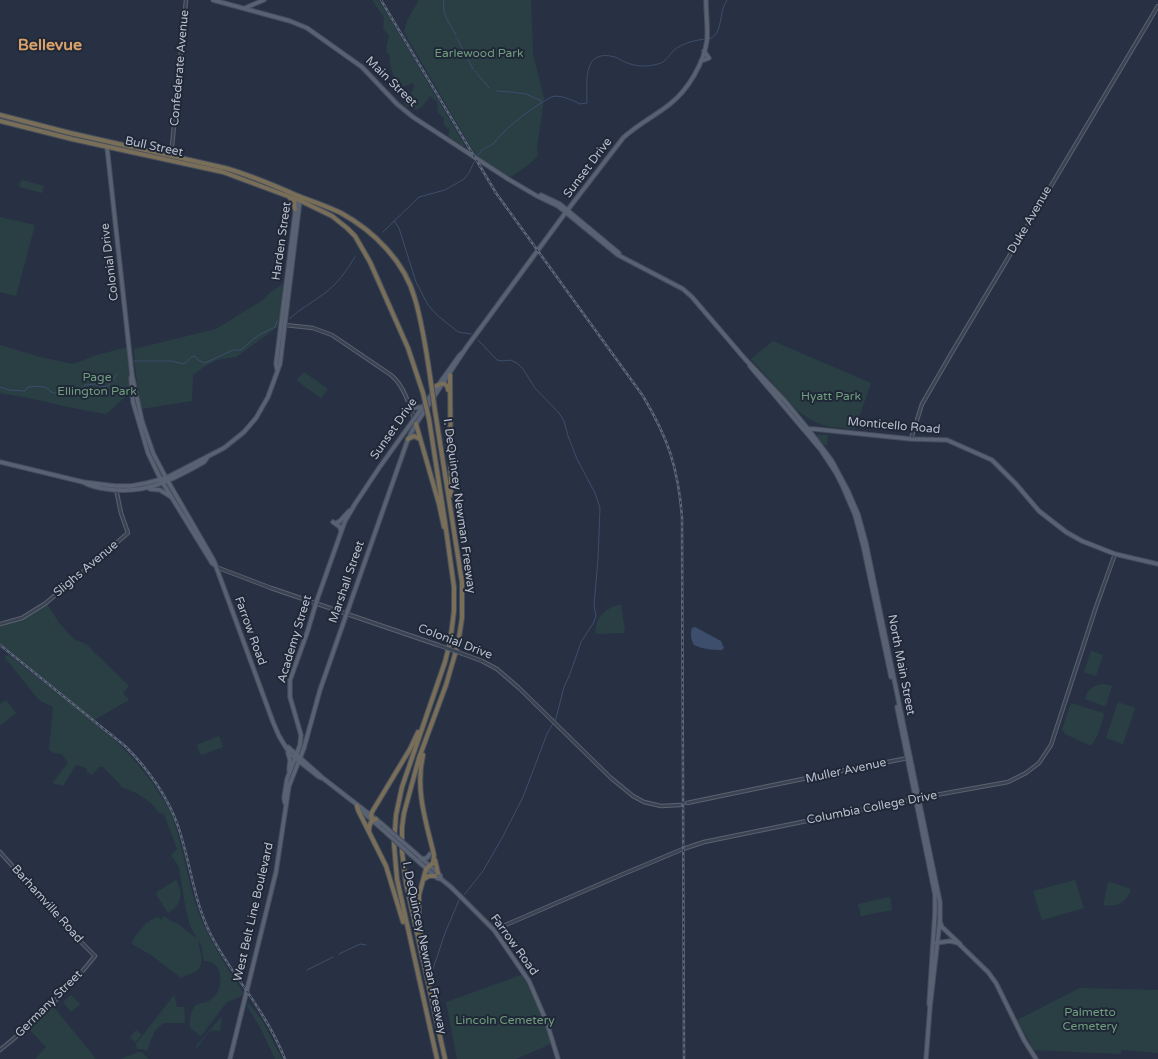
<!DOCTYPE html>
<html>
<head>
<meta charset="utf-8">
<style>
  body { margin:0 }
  canvas { display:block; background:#273143 }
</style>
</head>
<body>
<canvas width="1158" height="1059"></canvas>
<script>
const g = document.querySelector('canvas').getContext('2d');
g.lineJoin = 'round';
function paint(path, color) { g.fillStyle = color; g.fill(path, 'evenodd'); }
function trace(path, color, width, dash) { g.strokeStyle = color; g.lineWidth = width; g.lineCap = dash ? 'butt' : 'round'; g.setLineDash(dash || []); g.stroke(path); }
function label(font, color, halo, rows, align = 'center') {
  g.font = font + ' "Varela Round",sans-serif'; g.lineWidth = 4; g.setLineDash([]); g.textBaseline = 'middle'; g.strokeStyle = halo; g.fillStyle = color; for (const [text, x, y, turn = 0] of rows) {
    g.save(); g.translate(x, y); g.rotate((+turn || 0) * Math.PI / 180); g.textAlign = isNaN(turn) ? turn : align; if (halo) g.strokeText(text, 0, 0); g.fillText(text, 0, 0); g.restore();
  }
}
paint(new Path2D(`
  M 372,0 L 378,0 L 389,17 L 465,146 L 463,146 L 448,136 L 450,130 L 444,125 L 444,118 L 438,113 L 437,102 L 430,96 L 422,107 L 417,110 L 406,106 L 404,103 L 411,94 L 415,85 L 412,83 L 403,87 L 396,77 L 393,75 L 390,63 L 390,56 C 383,50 388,42 389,35 L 383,29 L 384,17 Z
  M 419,0 L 531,0 L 533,54 L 544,98 L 537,149 L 538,156 L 528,165 L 508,179 L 479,161 L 404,32 L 407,21 Z
  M 22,180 L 44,186 L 42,193 L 20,187 L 19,184 Z
  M 0,217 L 35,225 L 16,296 L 0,292 Z
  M 283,284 L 279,326 L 236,357 L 219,359 L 205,366 L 193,375 L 192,401 L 141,409 L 135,366 L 134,349 L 216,329 L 263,300 L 271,292 Z
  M 773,341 L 871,383 L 855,429 C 831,428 815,426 797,410 L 751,359 Z
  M 0,345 L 40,357 L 73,364 L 97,355 L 128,347 L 132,391 L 106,414 C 70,409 36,398 0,393 Z
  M 304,372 L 328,389 L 321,398 L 297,381 L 298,378 Z
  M 818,435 L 828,435 L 827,445 L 822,444 L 818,438 Z
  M 46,603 L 60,624 L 68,633 L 75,640 L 86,644 L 129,686 L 123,693 L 129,700 L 94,720 L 0,644 L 0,624 L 23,617 Z
  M 619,605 L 621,605 L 625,630 L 623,633 L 596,634 C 594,619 605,608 619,605 Z
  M 1091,651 L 1103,655 L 1096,676 L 1084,672 Z
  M 9,655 C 61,698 123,735 159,793 C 162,798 166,803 169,809 C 182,839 186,873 196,905 C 207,937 224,964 243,992 L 242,996 L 227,1002 L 201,1036 L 190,1028 C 189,1023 190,1015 193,1009 C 196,1002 203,1004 209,1001 C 220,995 224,978 217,967 C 214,963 210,961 204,961 L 201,945 L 198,941 C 199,949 207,966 195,972 C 190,975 185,975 181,978 L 151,955 L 132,944 L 133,939 L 147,922 L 149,923 L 150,920 L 158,917 L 161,920 L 164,916 L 173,922 L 177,923 L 197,939 L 190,925 L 186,911 L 179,867 L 171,855 L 177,849 L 164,814 L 159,813 C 151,800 135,791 121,787 L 120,784 L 103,767 L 99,767 L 92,775 L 87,772 L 87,769 L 81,766 L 76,765 L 63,786 L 52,783 L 68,763 L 62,754 L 54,753 L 49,750 L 53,707 L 39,700 L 4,657 Z
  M 1104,684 L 1112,686 L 1106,705 L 1104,706 L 1085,699 C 1087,689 1094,685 1104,684 Z
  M 6,700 L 16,713 L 0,726 L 0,704 Z
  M 1118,702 L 1135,708 L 1123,744 L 1106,738 Z
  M 1071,703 L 1103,713 L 1104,715 L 1098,734 L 1091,746 L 1065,734 L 1062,729 Z
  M 219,736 L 223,747 L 201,755 L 197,745 Z
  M 176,880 C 184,892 181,906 168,913 L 156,894 L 157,892 Z
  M 1075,880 L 1084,908 L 1042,920 L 1033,891 Z
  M 1110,882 L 1131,889 C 1127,902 1116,908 1103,905 L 1108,883 Z
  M 890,897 L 892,910 L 861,916 L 858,904 Z
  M 524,974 L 529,981 L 553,1043 L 516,1059 L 457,1059 L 446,1002 Z
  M 1080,988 L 1158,990 L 1158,1053 L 1121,1050 L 1121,1054 L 1034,1050 L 1017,1020 Z
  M 71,995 L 80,1004 L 71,1012 L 63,1002 Z
  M 174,995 L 177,1007 L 184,1007 L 185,1023 L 163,1023 L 154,1032 L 147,1051 L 142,1049 L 137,1049 L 136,1044 Z
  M 248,1002 L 263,1022 L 282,1059 L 275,1059 L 261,1029 L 247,1006 Z
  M 53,1006 L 96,1059 L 35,1059 L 46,1047 L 29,1029 Z
  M 222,1016 L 220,1031 L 212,1030 L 207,1034 L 197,1048 L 195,1047 Z
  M 136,1030 L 142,1035 L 136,1042 L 130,1038 Z
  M 138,1052 L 141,1052 L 149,1059 L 121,1059 Z`), '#293f44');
paint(new Path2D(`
  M 695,627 L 721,641 L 724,648 L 722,650 C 712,650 702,649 694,645 C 691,640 690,634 692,628 Z`), '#3d4d6c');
trace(new Path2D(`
  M 444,0 C 441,15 450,23 456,35
  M 457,38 L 473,69
  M 709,39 C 724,34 718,12 727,0
  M 475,71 L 489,88
  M 497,91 L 511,92 L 526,94 L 542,101
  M 478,155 C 484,146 491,147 495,142 C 510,123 531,109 551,97 C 560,94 572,100 580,104 L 587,103 C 587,82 582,48 615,57 C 618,58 622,61 625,62 C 636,67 647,67 658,64 C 666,62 669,55 674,50 C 683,43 695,40 706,39
  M 394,221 L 399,228 L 416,282 L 428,305 L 437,315 L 458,332 L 471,334
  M 383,232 L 419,197 L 445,190 L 464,179 L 469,173 L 474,162
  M 289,319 C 300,309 313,302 325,293 C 338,283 347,270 355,257
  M 134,361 L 172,361 L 183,364 C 188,363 189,357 194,356 L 200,361 L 205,363 L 233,350 L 241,350 L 251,341 L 259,335 L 275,327 L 277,321
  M 0,387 L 9,390 L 25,391 L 28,387 C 37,386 46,385 51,392 C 61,395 70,394 80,391 L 85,385 L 95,384 L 101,387 L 108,386 L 117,374
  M 464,895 L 483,871 L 502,838 L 523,797 L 547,734 L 556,718 L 564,687 L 570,674 L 581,642 L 594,622 L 596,615 L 594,606 L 598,559 L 600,508 L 595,493 L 577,459 L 568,436 L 564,421 L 559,413 L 535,388 L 523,369 L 517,363 L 510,360 L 503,361 L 497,360 L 478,340
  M 339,954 L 360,944 L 366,945
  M 307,970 L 333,957
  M 431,975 L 445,933 L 459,900`), '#3d4d6c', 1);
trace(new Path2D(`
  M 680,805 L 687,803`), '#3d4658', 2.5, [2.5, 1]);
const minor = new Path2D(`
  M 171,157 L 186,0
  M 285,325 L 313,328 L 332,335 L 391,375 C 404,386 408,402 414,418
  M 911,439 L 922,404 L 951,354 L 1158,6
  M 216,567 L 271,588 L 438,645
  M 0,624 L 22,618 L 46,603 L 128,533 L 121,513 L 116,489
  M 463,654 L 482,661 L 497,669 L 519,688 L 611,778 L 633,796 L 644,802 L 661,806 L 680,805
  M 687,803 L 841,771 L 908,758
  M 0,852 L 76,937 L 95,956 C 67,991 35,1022 0,1050
  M 494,930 L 621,875 L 683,849 L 704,842 L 919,798 L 1008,782 L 1026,773 L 1039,763 L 1051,745 L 1096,607 L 1115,554`);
const major = new Path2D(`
  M 213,0 L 290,21 L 307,28 L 362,67 L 397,104 L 413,117 L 508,179 L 537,196 L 558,206 L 618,255 L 683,289 L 692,297 L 745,359 L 785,401 L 808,429 L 832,461 L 848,491 L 858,514 L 866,543 L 940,902 L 940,920 L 930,1007 L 926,1059
  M 245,8 L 264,0
  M 701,61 L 709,58 L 704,51
  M 107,147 L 132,375 L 142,421 L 153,453 L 166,478 L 214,561 L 273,722 L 279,736 L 290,754 L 319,777 L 324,779
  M 541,195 L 560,204 L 619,253
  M 750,366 L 821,450 L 836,473 L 843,487 L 855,515 L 863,545 L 891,677
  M 277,369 L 276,364 L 297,198
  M 132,375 L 131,378 L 133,402 L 148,453 L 161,480 L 212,563 L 216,566
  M 409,403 L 414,408 L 421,407
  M 807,429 L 814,429 L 911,439 L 947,440 L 992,460 L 1016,484 L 1039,511 L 1066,532 L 1082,541 L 1115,554 L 1158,564
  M 0,462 L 83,482 C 90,486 99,488 107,489 C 145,495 172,480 204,462 L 207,458
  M 83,482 L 115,486 L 131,486 L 147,483 L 166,478 L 224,448 L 244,432 L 256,418 L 268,397 L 280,364 L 300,200
  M 150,489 L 160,490 L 171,497
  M 333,522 L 340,527 L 341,531
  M 336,523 L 340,521 L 349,511
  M 897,707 L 935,895 L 935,912 L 929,1004 L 930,1007
  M 288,747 L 324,779 L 382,824
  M 288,753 L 290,760 L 289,770
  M 285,803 L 284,798 L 287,779 L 300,745 L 301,735 L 290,697 L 290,680 L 307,633 L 317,600 L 345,521 L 355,504 L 379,468 L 459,356 L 463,352
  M 360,808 L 365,814 L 382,829
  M 412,850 L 440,875 L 441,879
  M 411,855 L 437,878 L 441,879 L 451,887 L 494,930 L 529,981 L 547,1023 L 558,1059
  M 421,859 L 427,858 L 430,854
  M 940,922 L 942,927 L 960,944
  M 936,943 L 950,941 L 958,943 L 988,972 L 996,983 L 1024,1040 L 1036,1059
  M 230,1059 L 276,872 L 289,786 L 304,748 L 320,690 L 336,644 L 408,439 L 416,424 L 466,348 L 566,212 L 623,138 C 637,125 655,116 670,104 C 688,90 704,63 707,40 C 708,27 706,13 706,0`);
const highway = new Path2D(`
  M 0,115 L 70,133 L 225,168 C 250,175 273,185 296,195 C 311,201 327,206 341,213 C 374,231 405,262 415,299 C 423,326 427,355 431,383
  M 0,121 L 72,139 L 223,172 L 301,201 L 332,216 L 347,228 L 355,236 L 370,262 L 408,348 L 423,393
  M 290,198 L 294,202 L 295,209
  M 450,375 L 451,495
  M 436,386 C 442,383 447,382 448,390
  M 435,411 L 462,582 L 462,618 L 458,644 L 446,685 L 419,758 L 404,813 L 402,827 L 402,852 L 406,883 L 445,1059
  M 429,419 L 445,522 L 454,587 L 454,611 L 452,627 L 450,642 L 445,662 L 402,787 L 396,815 L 394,844 L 397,879 L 437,1059
  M 416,424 L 439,504 L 444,527
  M 408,439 L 414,436 L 420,439
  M 423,755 C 415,790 426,822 434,855 L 433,863 L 426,869 L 419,895 L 419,918 L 424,952
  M 357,806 L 358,810 L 386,866 L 403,922
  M 372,820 L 371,815 L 372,812 L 410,749 L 418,732
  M 369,831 C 369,826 370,820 376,819
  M 435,860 L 438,873
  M 424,879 L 429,876 L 435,876`);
trace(minor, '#5a6170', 4.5);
trace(major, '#454c5c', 5.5);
trace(highway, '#464e5d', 6);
trace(minor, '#3b4353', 2.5);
trace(major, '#596273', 3.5);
trace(highway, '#796e58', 4);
const rail = new Path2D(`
  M 381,0 L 496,193 L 643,396 C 668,438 678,467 682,517 L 684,1059
  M 0,645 L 125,746 C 148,769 167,795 178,826 C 190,861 193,897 209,931 C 223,961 246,987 263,1016 C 271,1029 279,1044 285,1059`);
trace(rail, '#5d677a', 2.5);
trace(rail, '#202838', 1, [3]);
const minorBridge = new Path2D(`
  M 438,645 L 463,654`);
const majorBridge = new Path2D(`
  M 382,824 L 412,850
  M 382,829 L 411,855`);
const highwayBridge = new Path2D(`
  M 431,383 L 435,411
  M 423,393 L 429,419`);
trace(minorBridge, '#5a6170', 4.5, []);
trace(majorBridge, '#454c5c', 5.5, []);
trace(highwayBridge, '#464e5d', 6, []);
trace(minorBridge, '#3b4353', 2.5);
trace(majorBridge, '#596273', 3.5);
trace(highwayBridge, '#796e58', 4);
label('12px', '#6f9d7d', '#202838', [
  ["Earlewood Park",479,54],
  ["Page",97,378],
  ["Ellington Park",97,392],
  ["Hyatt Park",831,397],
  ["Palmetto",1090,1013],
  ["Cemetery",1090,1027],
  ["Lincoln Cemetery",505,1021]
]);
label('12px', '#b9bfcc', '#202838', [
  ["Confederate Avenue",180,68,-85],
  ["Main Street",391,82,44],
  ["Bull Street",154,147,12],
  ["Sunset Drive",588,168,-53],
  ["Duke Avenue",1030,220,-60],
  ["Harden Street",282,241,-82],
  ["Colonial Drive",110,262,-97],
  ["Monticello Road",894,426,5],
  ["Sunset Drive",394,429,-55],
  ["I. DeQuincey Newman Freeway",459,506,82],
  ["Slighs Avenue",86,569,-40],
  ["Marshall Street",347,582,-71],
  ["Farrow Road",250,631,70],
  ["Academy Street",295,639,-73],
  ["Colonial Drive",455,642,21],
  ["North Main Street",901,665,79],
  ["Muller Avenue",846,771,-12],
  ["Columbia College Drive",872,808,-11],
  ["Barhamville Road",47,904,48],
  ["West Belt Line Boulevard",254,912,-77],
  ["Farrow Road",514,945,54],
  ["I. DeQuincey Newman Freeway",424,948,78],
  ["Germany Street",49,1004,-45]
]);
label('bold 16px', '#d7a169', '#202838', [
  ["Bellevue",50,46]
]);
</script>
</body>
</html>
